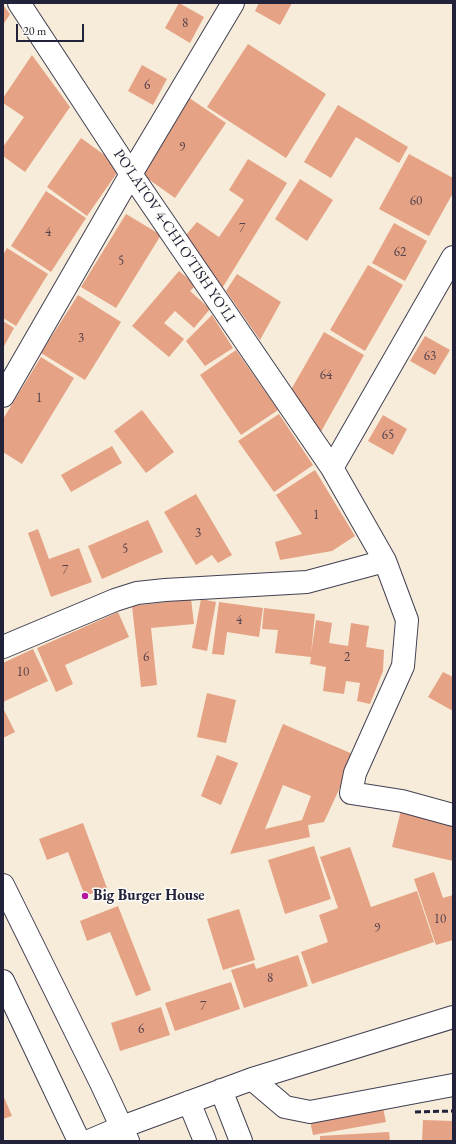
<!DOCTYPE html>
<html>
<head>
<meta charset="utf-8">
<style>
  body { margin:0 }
  #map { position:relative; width:456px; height:1144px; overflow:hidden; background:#f6ecd9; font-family:"EB Garamond",serif }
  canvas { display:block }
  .frame { position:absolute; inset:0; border:4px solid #22223b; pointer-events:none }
  .scale { position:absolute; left:16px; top:24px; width:68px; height:18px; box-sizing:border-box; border:2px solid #22223b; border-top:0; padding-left:5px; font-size:12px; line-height:14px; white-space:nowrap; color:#22223b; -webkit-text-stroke:3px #fdfcf7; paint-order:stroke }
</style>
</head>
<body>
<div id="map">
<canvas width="456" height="1144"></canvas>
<div class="frame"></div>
<div class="scale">20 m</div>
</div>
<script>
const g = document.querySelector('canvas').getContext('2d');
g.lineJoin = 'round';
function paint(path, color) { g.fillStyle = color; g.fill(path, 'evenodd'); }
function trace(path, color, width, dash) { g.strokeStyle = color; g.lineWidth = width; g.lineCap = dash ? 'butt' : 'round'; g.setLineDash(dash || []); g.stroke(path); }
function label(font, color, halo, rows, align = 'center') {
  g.font = font + ' "EB Garamond",serif'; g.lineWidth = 3; g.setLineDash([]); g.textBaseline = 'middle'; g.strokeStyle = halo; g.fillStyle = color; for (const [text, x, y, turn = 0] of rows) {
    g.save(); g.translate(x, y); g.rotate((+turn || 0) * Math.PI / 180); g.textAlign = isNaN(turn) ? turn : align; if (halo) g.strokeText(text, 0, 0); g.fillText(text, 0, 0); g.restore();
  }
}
paint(new Path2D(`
  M 179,3 L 204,17 L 190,43 L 165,28 Z
  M 259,3 L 292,3 L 280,25 L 255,11 Z
  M 3,5 L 10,14 L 3,25 Z
  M 248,44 L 326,94 L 286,158 L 207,107 Z
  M 32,55 L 70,107 L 25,172 L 3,156 L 3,147 L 24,117 L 3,103 L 3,98 Z
  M 142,65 L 167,79 L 153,105 L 128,91 Z
  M 188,97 L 226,123 L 175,198 L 137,171 Z
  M 338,105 L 408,147 L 399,163 L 356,137 L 331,178 L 304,162 Z
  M 81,138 L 121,167 L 87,216 L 47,187 Z
  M 409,154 L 453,178 L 453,193 L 429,236 L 379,209 Z
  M 248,159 L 287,183 L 221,290 L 186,235 L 197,222 L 219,237 L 244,200 L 229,190 Z
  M 300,179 L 333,200 L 307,241 L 275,219 Z
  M 46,191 L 86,218 L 51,272 L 11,246 Z
  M 126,214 L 161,235 L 116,308 L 81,287 Z
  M 394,223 L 427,241 L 405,281 L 372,263 Z
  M 7,248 L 48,274 L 16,326 L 3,318 L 3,255 Z
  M 368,265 L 403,285 L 365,351 L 330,330 Z
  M 179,271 L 196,285 L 190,291 L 210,309 L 194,328 L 175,311 L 164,323 L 184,339 L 169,357 L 132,326 Z
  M 237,274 L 281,302 L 260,340 L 226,291 Z
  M 78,295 L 121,322 L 85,380 L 41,353 Z
  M 212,315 L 233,348 L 205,366 L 186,341 Z
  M 3,321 L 14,328 L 3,348 Z
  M 324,332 L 364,355 L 318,437 L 288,395 Z
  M 425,336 L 450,350 L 435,375 L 410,361 Z
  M 236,350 L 278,410 L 241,435 L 200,375 Z
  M 41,357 L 74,378 L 22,464 L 3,452 L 3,419 Z
  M 142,410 L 174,452 L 146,473 L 114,431 Z
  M 279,414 L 313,465 L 274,492 L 238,441 Z
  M 383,415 L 407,429 L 393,455 L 368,441 Z
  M 112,446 L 122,463 L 71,492 L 61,475 Z
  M 315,470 L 355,536 L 332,551 L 280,560 L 275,542 L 302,534 L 276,495 Z
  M 196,494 L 232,555 L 218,563 L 212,555 L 196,565 L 164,512 Z
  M 148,520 L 163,552 L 102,579 L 88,546 Z
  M 38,529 L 49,559 L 79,548 L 92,582 L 51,597 L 28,533 Z
  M 191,599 L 194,624 L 151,628 L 157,685 L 141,687 L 132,606 Z
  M 201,599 L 216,602 L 207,651 L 192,648 Z
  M 219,602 L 263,608 L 259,637 L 227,632 L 224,655 L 212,654 Z
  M 264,608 L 315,614 L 311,654 L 316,620 L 332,623 L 329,643 L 348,646 L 351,623 L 369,626 L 366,647 L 384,650 L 383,671 L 370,704 L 357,701 L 360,683 L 346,681 L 344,694 L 323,691 L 326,667 L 310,664 L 311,657 L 275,653 L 278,630 L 262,629 Z
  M 118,612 L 129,637 L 65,665 L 73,684 L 56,692 L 37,648 Z
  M 33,649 L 48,681 L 3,702 L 3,663 Z
  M 443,672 L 453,677 L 453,711 L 428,697 Z
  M 207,693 L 236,700 L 226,743 L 197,737 Z
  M 3,708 L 15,732 L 3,738 Z
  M 283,724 L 355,755 L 324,822 L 308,825 L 310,837 L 230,854 ZM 283,785 L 311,796 L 302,820 L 265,829 Z
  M 217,755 L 238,763 L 221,805 L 201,796 Z
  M 401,810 L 453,823 L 453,861 L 392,847 Z
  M 83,823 L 107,888 L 85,896 L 68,852 L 47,860 L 39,839 Z
  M 314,846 L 331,899 L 285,914 L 268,860 Z
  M 350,847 L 371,907 L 417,891 L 434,942 L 312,984 L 301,952 L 328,942 L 319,915 L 338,908 L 320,857 Z
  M 434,872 L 443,898 L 453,895 L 453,940 L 436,945 L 414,879 Z
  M 118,906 L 151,990 L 136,996 L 110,932 L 87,941 L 80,921 Z
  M 239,909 L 255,960 L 223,970 L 207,919 Z
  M 298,955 L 308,986 L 244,1008 L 231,970 L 254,963 L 256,969 Z
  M 231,982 L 240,1009 L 175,1031 L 165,1003 Z
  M 161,1007 L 170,1035 L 120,1051 L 111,1023 Z
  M 3,1095 L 12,1116 L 3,1119 Z
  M 382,1103 L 386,1122 L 313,1135 L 309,1116 Z
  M 423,1120 L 453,1121 L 453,1141 L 422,1141 Z
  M 389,1132 L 390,1141 L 320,1141 L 320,1136 Z`), '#e5a284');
const minor = new Path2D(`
  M 19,3 L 131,174 L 332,468 L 385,561 L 407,620 L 403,666 L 355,773 L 351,793 L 402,801 L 453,815
  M 3,396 L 131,174 L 233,3
  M 332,468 L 453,257
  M 3,647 L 115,600 L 137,593 L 165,590 L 307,582 L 385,561
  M 252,1079 L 285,1107 L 310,1112 L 453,1085
  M 221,1090 L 241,1141
  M 189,1102 L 205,1141
  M 122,1127 L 252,1079 L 453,1017`);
const highway = new Path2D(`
  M 3,885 L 101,1083 L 128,1141
  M 3,981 L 79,1141
  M 89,1141 L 122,1127`);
trace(minor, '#424053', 24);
trace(highway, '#424053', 24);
trace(minor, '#fff', 22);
trace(highway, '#fff', 22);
trace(new Path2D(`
  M 415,1112 L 453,1111`), '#22223b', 3, [6, 3]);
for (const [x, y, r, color] of [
  [85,896,4,"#b5179e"]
]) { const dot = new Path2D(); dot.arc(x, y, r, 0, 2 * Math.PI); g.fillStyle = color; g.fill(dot); trace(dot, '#fdfcf7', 1.5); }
label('13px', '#53424d', null, [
  ["8",185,23],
  ["6",147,85],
  ["9",182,147],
  ["60",416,201],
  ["7",242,228],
  ["4",48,232],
  ["62",400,252],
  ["5",121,261],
  ["3",81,338],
  ["63",430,356],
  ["64",326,375],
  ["1",39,398],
  ["65",388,435],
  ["1",316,515],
  ["3",198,533],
  ["5",125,549],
  ["7",65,570],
  ["4",239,620],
  ["6",146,657],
  ["2",347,657],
  ["10",23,672],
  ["10",440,919],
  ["9",377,928],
  ["8",270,978],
  ["7",203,1006],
  ["6",141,1029]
]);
label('15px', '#22223b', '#fdfcf7', [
  ["PO'LATOV 4-CHI O'TISH YO'LI",174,236,56]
]);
label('bold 15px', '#22223b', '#fdfcf7', [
  ["Big Burger House",93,896]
], 'left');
</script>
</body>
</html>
